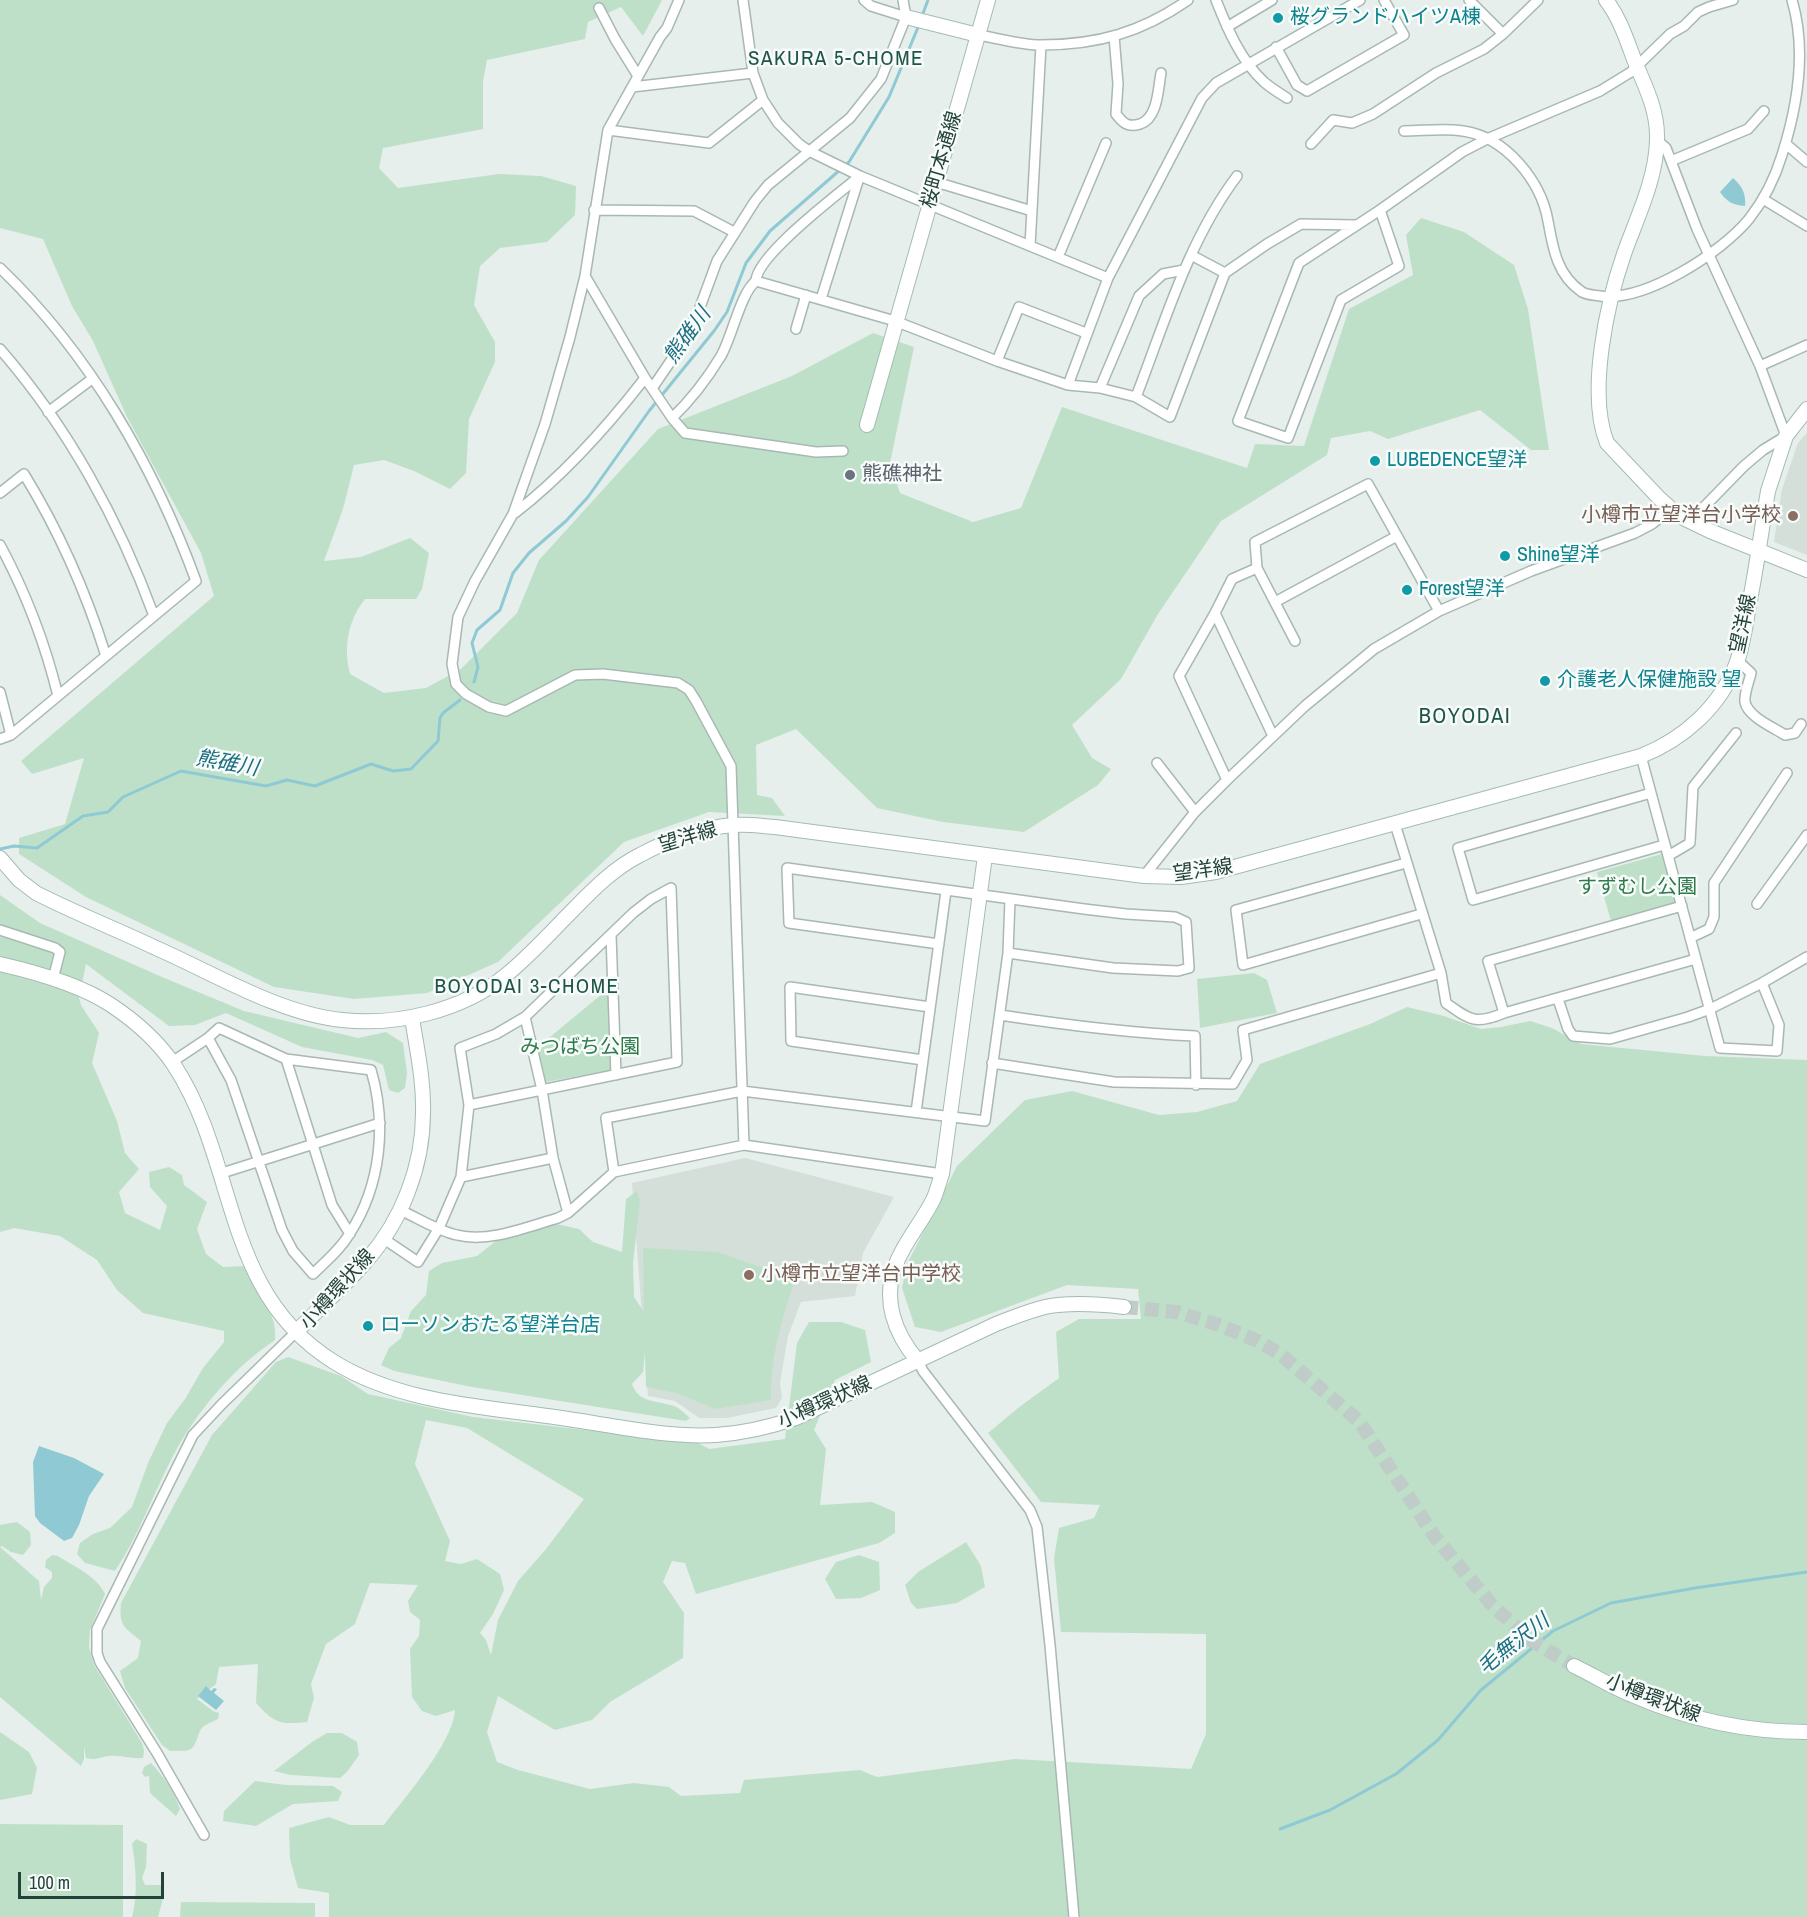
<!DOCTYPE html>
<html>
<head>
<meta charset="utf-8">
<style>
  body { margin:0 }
  #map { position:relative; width:1807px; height:1917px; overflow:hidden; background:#e6efeb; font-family:"Archivo Narrow",sans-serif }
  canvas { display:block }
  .scale { position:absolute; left:18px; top:1872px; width:146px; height:27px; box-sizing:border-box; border:3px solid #24423a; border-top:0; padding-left:8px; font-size:18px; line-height:21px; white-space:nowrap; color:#24423a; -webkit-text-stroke:4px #f7fbf9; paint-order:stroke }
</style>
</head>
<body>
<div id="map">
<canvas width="1807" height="1917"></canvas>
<div class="scale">100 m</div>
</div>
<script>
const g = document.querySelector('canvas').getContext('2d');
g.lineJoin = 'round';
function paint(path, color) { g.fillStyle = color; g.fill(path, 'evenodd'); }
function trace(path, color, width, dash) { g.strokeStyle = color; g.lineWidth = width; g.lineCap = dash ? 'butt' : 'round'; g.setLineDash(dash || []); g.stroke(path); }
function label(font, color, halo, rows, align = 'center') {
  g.font = font + ' "Archivo Narrow","Noto Sans JP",sans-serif'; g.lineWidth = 5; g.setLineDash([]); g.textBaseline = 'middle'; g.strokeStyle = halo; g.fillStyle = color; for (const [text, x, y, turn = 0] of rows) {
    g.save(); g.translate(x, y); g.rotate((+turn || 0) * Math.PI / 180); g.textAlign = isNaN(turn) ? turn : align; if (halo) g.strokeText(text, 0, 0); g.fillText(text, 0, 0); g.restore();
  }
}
paint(new Path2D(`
  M 1807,433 L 1807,555 L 1774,542 L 1782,489 L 1798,443 Z
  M 745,1158 L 894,1197 L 863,1253 L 855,1296 L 801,1302 L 788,1336 L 780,1383 L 782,1398 L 776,1408 L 727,1418 L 699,1418 L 675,1401 L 648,1396 L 632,1183 Z`), '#d4dfda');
paint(new Path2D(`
  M 0,0 L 662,0 L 643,36 L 621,7 L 588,22 L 585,39 L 487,60 L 483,81 L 483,129 L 383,148 L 379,168 L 398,188 L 499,174 L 541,176 L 576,186 L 575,215 L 547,242 L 500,248 L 480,266 L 474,305 L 495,342 L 495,362 L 469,419 L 466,473 L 450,489 L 414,471 L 384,460 L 354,465 L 343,509 L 324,561 L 361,557 L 410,538 L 429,553 L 422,589 L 416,599 L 365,599 C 348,620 343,648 350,674 L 384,693 L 426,688 L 461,669 L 517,613 L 539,560 L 658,429 L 792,376 L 873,333 L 914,347 L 890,463 L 900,493 L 973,522 L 1021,508 L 1062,407 L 1247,468 L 1255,444 L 1304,446 L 1349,309 L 1413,275 L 1406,235 L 1421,218 L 1464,232 L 1514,265 L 1528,309 L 1549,450 L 1531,450 L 1480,410 L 1388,439 L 1370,431 L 1331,438 L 1327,455 L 1221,521 L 1158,614 L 1121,679 L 1072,725 L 1092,758 L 1111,769 L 1098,785 L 1024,832 L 943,822 L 877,808 L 796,729 L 756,745 L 757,795 L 772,798 L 785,816 L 709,812 L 624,842 L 498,962 L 427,993 L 354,999 L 274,987 L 86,897 L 19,854 L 19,838 L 65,824 L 84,758 L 32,774 L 21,761 L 214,596 L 201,553 L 127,417 L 93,341 L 72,306 L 43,239 L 0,228 Z
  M 1662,854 L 1676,903 L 1611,921 L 1597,872 Z
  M 0,895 L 40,923 L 162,977 L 244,1011 L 358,1038 L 386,1032 L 403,1043 L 407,1073 L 405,1088 L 398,1093 L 389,1090 L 383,1065 L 372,1060 L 302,1047 L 226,1013 L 195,1025 L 169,1026 L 86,964 L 79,998 L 81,1005 L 99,1033 L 92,1063 L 117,1121 L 125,1153 L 139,1169 L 119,1192 L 125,1213 L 160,1230 L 167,1206 L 150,1187 L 149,1172 L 169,1167 L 182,1175 L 184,1185 L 207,1202 L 197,1229 L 206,1254 L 223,1267 L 244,1266 C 255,1291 278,1311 275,1340 C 233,1368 197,1411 173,1456 C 153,1494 139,1535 115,1571 L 85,1563 L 77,1554 L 80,1543 L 93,1534 L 110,1528 L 132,1507 L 148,1463 L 167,1423 L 185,1399 L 203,1368 L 224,1342 L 224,1331 L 143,1313 L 117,1290 L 97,1260 L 60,1236 L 14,1228 L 0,1232 Z
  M 1254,973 L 1267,980 L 1277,1013 L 1200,1028 L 1197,979 Z
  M 608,989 L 611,1070 L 546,1082 L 538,1047 Z
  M 1407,1007 L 1444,1016 L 1481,1029 L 1501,1027 L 1530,1021 L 1552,1028 L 1581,1044 L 1705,1056 L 1807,1060 L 1807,1917 L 329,1917 L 329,1893 L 298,1888 L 290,1859 L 289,1828 L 329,1817 L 350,1825 L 384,1825 C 405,1797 453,1743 455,1710 L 436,1716 L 422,1711 L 412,1697 L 410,1649 L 419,1636 L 420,1620 L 410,1612 L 408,1601 L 418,1585 L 370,1583 L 355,1624 L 326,1644 L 311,1684 L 314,1698 L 307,1722 C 280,1725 274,1723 256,1703 L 258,1664 L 219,1667 L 216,1684 L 197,1699 L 213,1711 L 219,1713 L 218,1719 C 212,1722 205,1724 201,1729 C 197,1735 197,1747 189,1750 C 184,1752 176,1750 170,1751 L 162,1745 L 125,1688 L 120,1671 L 138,1658 L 141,1641 C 124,1627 119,1626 121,1603 L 212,1435 L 276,1362 L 288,1357 L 341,1376 L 368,1394 L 473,1417 L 698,1443 L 709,1449 L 785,1439 L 797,1343 L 809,1322 L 841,1322 L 865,1330 L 871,1362 L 835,1380 L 814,1430 L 826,1449 L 820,1505 L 872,1502 L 895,1512 L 895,1533 L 879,1543 L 696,1594 L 685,1563 L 672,1561 L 663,1582 L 684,1613 L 683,1658 L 610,1702 L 592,1720 L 555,1730 L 498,1696 L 487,1732 L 497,1762 L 518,1770 L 590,1789 L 634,1783 L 669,1787 L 681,1796 L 740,1793 L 744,1780 L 860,1770 L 877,1777 L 1015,1759 L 1191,1769 L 1206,1734 L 1206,1634 L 1061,1632 L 1054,1558 L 1059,1528 L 1094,1518 L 1100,1505 L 1041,1502 L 988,1433 L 1018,1408 L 1059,1378 L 1056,1332 L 1079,1319 L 1141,1319 L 1138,1289 L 1067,1285 L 941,1332 L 915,1327 L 902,1288 L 907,1264 L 957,1166 L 1025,1100 L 1072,1091 L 1159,1115 L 1197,1112 L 1237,1101 L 1260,1064 L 1370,1024 ZM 426,1420 L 467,1428 L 584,1499 L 546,1549 L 518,1581 L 498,1620 L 491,1655 L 486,1640 L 480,1633 L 493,1614 L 504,1590 L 500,1574 L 477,1559 L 461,1564 L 445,1561 L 450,1541 L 415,1464 Z
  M 637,1191 L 640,1200 L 633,1263 L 634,1297 L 644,1312 L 643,1248 L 718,1252 L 795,1279 C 782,1320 770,1357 771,1400 L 715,1409 L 676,1393 L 646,1387 L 645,1352 L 643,1372 L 632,1384 C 639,1404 657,1400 674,1406 C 681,1409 685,1414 690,1418 L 686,1421 L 472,1387 L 394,1371 L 381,1365 L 389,1348 L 401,1338 L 411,1311 L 426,1295 L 429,1271 L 442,1263 L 477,1256 L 497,1240 L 556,1224 L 579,1229 L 593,1242 L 622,1252 L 626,1199 Z
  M 17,1522 L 30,1532 L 31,1545 L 23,1555 L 11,1552 L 2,1546 L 0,1547 L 39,1581 L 41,1600 L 44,1587 L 52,1578 L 52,1572 L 45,1567 L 46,1560 L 52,1555 L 58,1556 C 73,1566 97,1576 105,1594 L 90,1630 L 89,1647 L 94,1665 L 142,1743 L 144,1751 L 143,1758 C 131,1759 120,1755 109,1756 C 99,1757 96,1761 86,1758 L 84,1746 L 84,1759 L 81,1766 L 0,1697 L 0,1525 Z
  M 966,1542 L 981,1566 L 985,1587 L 957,1603 L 917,1609 L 911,1603 L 905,1585 L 918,1572 Z
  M 859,1555 L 879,1562 L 880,1590 L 861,1598 L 836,1599 L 825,1579 L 836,1562 Z
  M 0,1732 L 29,1752 L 37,1768 L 32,1794 L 0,1800 Z
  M 327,1733 L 342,1733 L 357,1742 L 359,1755 L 347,1772 L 340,1778 L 291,1775 L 274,1771 L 312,1742 Z
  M 151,1763 C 164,1777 174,1792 180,1809 L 176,1816 L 150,1793 L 149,1776 L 145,1777 L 142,1773 L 144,1767 Z
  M 255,1781 L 286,1785 L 333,1786 L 342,1792 L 338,1801 L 293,1804 L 256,1826 L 223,1821 L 224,1811 Z
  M 0,1824 L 123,1825 L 123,1917 L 0,1917 Z
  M 136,1839 L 147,1844 L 146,1867 L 142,1878 L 145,1885 L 161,1885 L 164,1887 L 164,1895 L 158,1917 L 132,1917 C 138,1895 136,1867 132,1844 Z
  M 181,1902 L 315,1903 L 315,1917 L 180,1917 Z`), '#bfe0c8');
paint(new Path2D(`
  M 1733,178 C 1742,186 1746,193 1745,206 C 1733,205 1727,202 1720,192 Z
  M 39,1446 L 74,1458 L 104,1474 L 89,1496 L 79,1525 L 72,1538 L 64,1541 L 40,1523 L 35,1516 L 33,1462 Z
  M 206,1686 L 211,1691 L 214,1688 L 217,1689 L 214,1693 L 224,1701 L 216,1710 L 198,1696 Z`), '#8ec9d4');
trace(new Path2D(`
  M 922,16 L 928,0
  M 474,682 L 478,667 L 472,643 L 477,630 L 500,610 L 513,573 L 529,553 L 566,521 L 588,497 L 649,411 L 714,331 L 727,312 L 746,263 L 770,231 L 849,162 L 889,97 L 919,25
  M 0,849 L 14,846 L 37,848 L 83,816 L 108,812 L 123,797 L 181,771 L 266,786 L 287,780 L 315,786 L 371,764 L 393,771 L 411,769 L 438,741 L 440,718 L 443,713 L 460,700
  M 1280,1829 L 1330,1810 L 1396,1774 L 1438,1740 L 1481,1690 L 1553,1631 L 1611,1603 L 1695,1588 L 1807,1572`), '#8ec9d4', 3);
trace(new Path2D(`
  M 1124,1307 L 1177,1312 L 1219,1325 L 1258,1341 L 1280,1354 L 1359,1421 L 1435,1537 L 1492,1605 L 1529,1639 L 1574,1666`), '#bfccc8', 14, [14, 7]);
const street = new Path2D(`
  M 679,0 L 667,28 L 660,37 L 608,130 L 585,276 L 570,337 L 545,424 L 513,514 L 475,581 L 458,617 L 452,664 L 456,684 L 466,694 L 489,707 L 506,711 L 575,675 L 603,674 L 678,683 L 689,690 L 696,701 L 731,766 L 744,1145
  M 743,0 L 753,73 L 763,100 L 778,123 L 799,144 L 809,151 L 860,176 L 1108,278
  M 864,0 L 871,6 L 906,17
  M 1216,0 C 1227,28 1241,61 1264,82 C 1271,88 1279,93 1287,98
  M 1469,0 L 1503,34
  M 599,8 L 615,39 L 638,76
  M 1227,27 L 1272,0
  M 978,35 C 998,38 1020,45 1041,45 C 1098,45 1142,32 1188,0
  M 1114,36 L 1118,84 L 1116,114 C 1123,123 1128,128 1140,124 C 1158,118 1158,89 1161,73
  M 1276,47 L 1297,85 L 1307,91 L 1404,35 L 1384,0
  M 632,87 L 753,73
  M 608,130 L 709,143 L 763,100
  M 1404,131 C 1423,131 1444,128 1463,131 C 1506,137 1541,181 1548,221 C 1553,249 1557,275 1582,292 C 1587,295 1594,295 1600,296 C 1645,302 1721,253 1749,219 C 1764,200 1775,178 1782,155 C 1798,105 1807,51 1792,0
  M 1657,140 L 1666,148 L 1697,229 L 1760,366 L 1786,436 L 1763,450 L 1744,466 L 1702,509 L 1679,516
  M 1311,144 L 1333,120 L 1352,123 L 1373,114 L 1436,73 L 1484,49 L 1503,34 L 1538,0
  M 1786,144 L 1807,162
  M 1671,161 L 1748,129 L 1764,111
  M 936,182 L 1032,211
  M 1763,199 L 1807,226
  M 594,210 L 694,211 L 734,232
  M 1380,210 L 1399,266 L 1341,300 L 1288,438 L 1238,421 L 1299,263 L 1380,210 L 1462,152 L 1487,139 L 1600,91 L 1631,72 L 1670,34 L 1684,26 L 1698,12 L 1709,7 L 1733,0
  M 1030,246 L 1041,45
  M 1191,255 L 1225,273
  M 1058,257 L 1106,143
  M 0,268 C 89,353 154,466 196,581 L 11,735 L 0,739
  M 585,276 L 645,378 L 672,418 L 685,433 L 816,452 L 843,451
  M 756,281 C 756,256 838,194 860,176
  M 821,299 L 859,178
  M 796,329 L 806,295
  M 0,349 C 67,426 119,520 154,616
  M 997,361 L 1019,307 L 1086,333
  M 1760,366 L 1807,345
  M 1068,385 L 1108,278 L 1202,98 L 1216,83 L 1360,0
  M 653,387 L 683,343 L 699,310 L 717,261 L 755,201 L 768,185 L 850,118 L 881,79 L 906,17 L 903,0
  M 1100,388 L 1139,296 L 1163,274 L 1184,270
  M 1136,397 C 1165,322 1188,241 1237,176
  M 48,412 L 92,379
  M 672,418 C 691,400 707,379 721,356 C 732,337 741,292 756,281 L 895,321 L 997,361 L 1068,385 L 1100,388 L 1136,397 L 1170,417 L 1225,273 L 1267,244 L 1301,224 L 1355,225
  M 0,493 L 24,474 C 59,531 86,592 106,656
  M 515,513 C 564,475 607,427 645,378
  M 0,545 C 26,593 45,643 58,696
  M 1275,602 L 1397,536
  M 1215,613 L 1273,736
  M 1295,641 L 1257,568 L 1255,542 L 1368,484 L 1439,611
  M 1737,660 L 1751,673 C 1749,682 1744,693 1745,702 C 1748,717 1773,727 1785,735 L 1795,733 L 1801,724
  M 0,692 L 11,735
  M 1641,756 L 1720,1048 L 1777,1051 L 1779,1025 L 1762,983
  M 1157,763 L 1195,812
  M 1227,780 L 1179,676 L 1215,613 L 1232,579 L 1257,568
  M 1651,793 L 1458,848 L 1473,900 L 1664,845
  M 1395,824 L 1441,973 L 1446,1003 C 1470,1020 1475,1025 1504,1013 L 1696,959
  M 1668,856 L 1690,843 L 1693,787 L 1736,733
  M 1406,863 L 1236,910 L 1243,965 L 1421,914
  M 1144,876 L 1195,812 L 1227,780 L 1305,706 L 1374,649 L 1439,611 L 1531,571 L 1635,533 L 1652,524 L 1671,509
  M 1757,904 L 1807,835
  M 0,930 L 55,948 L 60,952 L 53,979
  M 611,935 L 616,1075
  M 1690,938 L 1709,929 L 1714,917 L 1714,883 L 1787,773
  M 939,944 L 789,923 L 787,868 L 1084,909 L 1126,914 L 1175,917 L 1186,922 L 1189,968 L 1178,971 L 1113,968 L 1008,953
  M 1558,999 L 1568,1029 L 1573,1036 L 1610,1039 L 1688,1017 L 1710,1009 L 1762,983 L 1807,957
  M 1504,1013 L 1488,961 L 1682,906
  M 1000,1015 C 1065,1025 1129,1033 1195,1036 L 1196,1085
  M 525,1017 L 542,1090 L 553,1158 L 568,1213
  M 286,1059 L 332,1205 L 350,1234
  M 923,1060 L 791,1041 L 790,987 L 930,1007
  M 172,1062 L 208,1038 L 219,1028 L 286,1059 L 371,1070 C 387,1124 381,1185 350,1233 C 341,1249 326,1261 313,1274 L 293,1251 L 282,1230 L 231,1080 L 208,1038
  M 992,1063 L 1114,1082 L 1233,1084 L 1247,1060 L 1243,1030 L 1441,973
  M 916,1112 L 946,891
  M 614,1172 L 606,1118 L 742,1091 L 985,1121 L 1008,953 L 1010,899
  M 219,1174 L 380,1123
  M 461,1177 L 553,1158
  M 400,1210 C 418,1218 438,1231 457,1235 C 489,1243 527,1227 558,1218 L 568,1213 L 614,1172 L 744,1145 L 942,1174
  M 384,1239 L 418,1262 L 439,1228 L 461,1177 L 469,1105 L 460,1048 L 496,1034 L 525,1017 L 633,913 L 651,899 L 671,888 L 677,1062 L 469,1105
  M 918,1361 L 923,1371 L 1030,1510 L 1037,1527 L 1050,1645 L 1074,1917
  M 204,1835 L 157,1753 L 100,1662 L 97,1653 L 97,1629 L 193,1435 L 222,1404 L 297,1331`);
const secondary = new Path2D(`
  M 1606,0 C 1620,18 1627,41 1635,62 C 1646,88 1658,111 1657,140 C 1656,180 1637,217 1624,254 C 1607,303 1587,393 1607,443 L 1659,498 L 1679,516 L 1710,531 L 1807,570
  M 906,17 L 978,35
  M 867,425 L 988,0
  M 0,858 L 19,880 L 36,893 C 75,913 116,929 156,948 C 213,973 280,1014 342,1020 C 397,1026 461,1011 505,976 C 526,959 545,939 564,919 C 587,896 610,870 640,855 C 668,840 702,827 735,825 C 748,824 762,826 775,827 L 1144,876 L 1181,877 L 1216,872 L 1641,756 C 1684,739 1721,706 1737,662 C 1744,642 1746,621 1750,600 C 1757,564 1762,527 1768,491 L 1786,436 L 1807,409
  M 0,964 C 35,972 81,985 111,1005 C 135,1021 158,1041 174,1065 C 239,1164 221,1292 334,1362 C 397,1401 475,1406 547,1416 C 602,1423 661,1438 716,1435 C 744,1433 770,1427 796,1418 L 996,1324 C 1012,1318 1028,1311 1045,1307 C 1070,1302 1098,1304 1124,1307
  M 297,1331 C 320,1307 346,1285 367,1260 C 402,1220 423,1166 423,1113 C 424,1081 417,1050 412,1018
  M 918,1361 C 894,1333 882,1299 896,1264 C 905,1241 922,1222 933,1200 C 937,1192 939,1182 942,1174 L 985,856
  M 1574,1666 C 1593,1675 1612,1687 1632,1695 C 1687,1719 1747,1732 1807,1732`);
trace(street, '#a8b8b2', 12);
trace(secondary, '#a4bbb3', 16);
trace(street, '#fff', 9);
trace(secondary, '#fff', 14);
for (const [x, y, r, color] of [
  [1278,18,6,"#0f9aa8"],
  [1375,461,6,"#0f9aa8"],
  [850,475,6,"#6b7280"],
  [1793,516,6,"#8d6e63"],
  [1505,556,6,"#0f9aa8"],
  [1407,590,6,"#0f9aa8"],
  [1545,681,6,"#0f9aa8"],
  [749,1275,6,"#8d6e63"],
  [368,1326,6,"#0f9aa8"]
]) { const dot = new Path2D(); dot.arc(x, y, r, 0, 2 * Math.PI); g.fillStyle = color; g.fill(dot); trace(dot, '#f7fbf9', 2); }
label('20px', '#0d838f', '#f7fbf9', [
  ["桜グランドハイツA棟",1290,18],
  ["LUBEDENCE望洋",1387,461],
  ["Shine望洋",1517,556],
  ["Forest望洋",1419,590],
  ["介護老人保健施設 望",1557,681],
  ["ローソンおたる望洋台店",380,1326]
], 'left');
label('20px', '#24423a', '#f7fbf9', [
  ["桜町本通線",942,160,-74],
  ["望洋線",1744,624,-78],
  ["望洋線",688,838,-17],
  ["望洋線",1203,871,-8],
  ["小樽環状線",338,1290,-48],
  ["小樽環状線",825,1403,-24],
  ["小樽環状線",1653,1699,21]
]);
label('20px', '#5b616d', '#f7fbf9', [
  ["熊礁神社",862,475]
], 'left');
label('20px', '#785e54', '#f7fbf9', [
  ["小樽市立望洋台小学校",1781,516],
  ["小樽市立望洋台中学校",761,1275,"left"]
], 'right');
label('20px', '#2d7a4b', '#f7fbf9', [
  ["すずむし公園",1637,888],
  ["みつばち公園",580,1048]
]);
g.letterSpacing = '1.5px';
label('21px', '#1f5548', '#f7fbf9', [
  ["SAKURA 5-CHOME",836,59],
  ["BOYODAI 3-CHOME",527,987]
]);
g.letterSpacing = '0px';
label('italic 21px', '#1c6f80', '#f7fbf9', [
  ["熊碓川",688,336,-54],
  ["熊碓川",227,764,10],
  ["毛無沢川",1514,1645,-38]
]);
g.letterSpacing = '1.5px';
label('22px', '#1f5548', '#f7fbf9', [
  ["BOYODAI",1465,717]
]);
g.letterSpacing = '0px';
</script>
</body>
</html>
